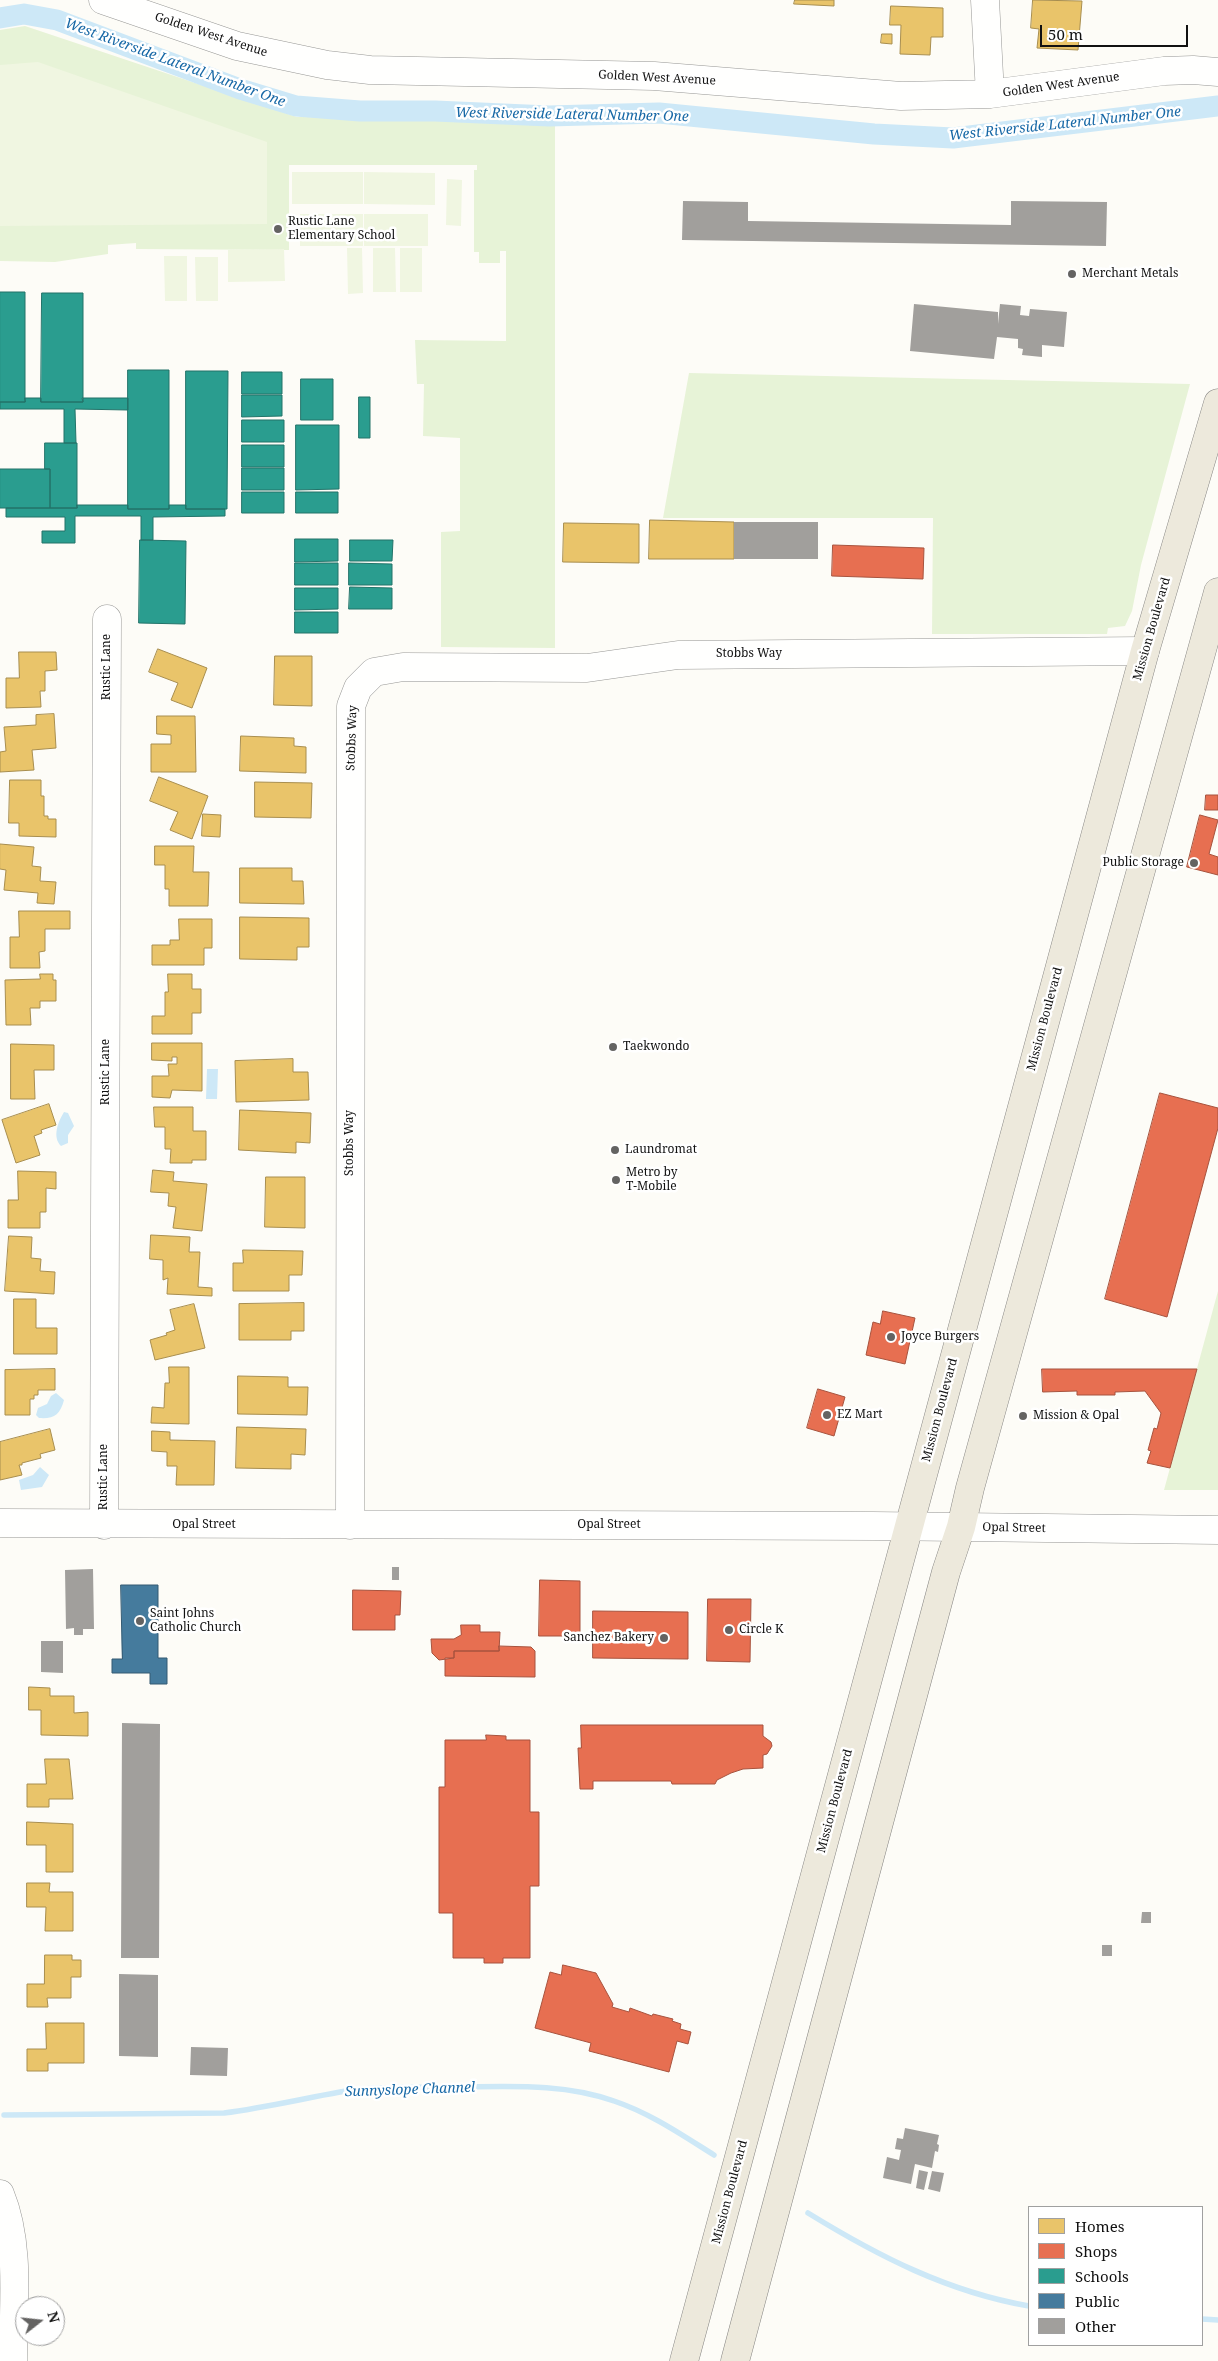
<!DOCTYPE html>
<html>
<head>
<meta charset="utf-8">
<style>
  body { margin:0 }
  #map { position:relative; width:1218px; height:2361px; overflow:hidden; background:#fdfcf7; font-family:"Noto Serif",serif }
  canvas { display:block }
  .legend { position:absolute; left:1028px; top:2206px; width:175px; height:140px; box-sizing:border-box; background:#fff; border:1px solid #a0a0a0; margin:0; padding:6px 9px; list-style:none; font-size:15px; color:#111 }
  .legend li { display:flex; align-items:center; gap:10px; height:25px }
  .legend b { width:25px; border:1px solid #a0a0a0 }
  .north { position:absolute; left:15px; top:2296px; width:50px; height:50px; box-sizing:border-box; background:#fff; border:1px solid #a0a0a0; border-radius:50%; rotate:74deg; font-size:14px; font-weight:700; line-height:20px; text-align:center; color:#111 }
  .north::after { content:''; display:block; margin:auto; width:18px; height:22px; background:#646362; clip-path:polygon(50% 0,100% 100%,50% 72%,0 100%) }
  .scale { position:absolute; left:1040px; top:25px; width:148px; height:22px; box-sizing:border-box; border:2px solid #111; border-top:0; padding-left:6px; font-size:15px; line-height:18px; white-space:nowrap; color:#111; -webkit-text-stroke:4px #fff; paint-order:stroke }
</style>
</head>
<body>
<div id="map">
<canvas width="1218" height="2361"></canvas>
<ul class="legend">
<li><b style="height:14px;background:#e9c46a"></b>Homes</li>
<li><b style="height:14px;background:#e76f51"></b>Shops</li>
<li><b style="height:14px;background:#2a9d8f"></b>Schools</li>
<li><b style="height:14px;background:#457b9d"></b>Public</li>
<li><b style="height:14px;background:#a19f9c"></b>Other</li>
</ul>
<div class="north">N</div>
<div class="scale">50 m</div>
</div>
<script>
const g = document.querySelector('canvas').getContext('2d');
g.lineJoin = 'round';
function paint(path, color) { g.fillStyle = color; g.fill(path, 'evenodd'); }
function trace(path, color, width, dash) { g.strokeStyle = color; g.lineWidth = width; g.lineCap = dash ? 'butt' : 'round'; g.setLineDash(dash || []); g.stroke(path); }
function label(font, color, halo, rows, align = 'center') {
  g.font = font + ' "Noto Serif",serif'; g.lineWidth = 5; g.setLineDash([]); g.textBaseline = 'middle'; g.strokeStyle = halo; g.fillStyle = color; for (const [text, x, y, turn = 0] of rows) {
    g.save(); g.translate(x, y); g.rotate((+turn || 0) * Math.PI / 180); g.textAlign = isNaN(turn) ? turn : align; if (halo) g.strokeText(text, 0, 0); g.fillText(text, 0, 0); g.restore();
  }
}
paint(new Path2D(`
  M 25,26 L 297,117 L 555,118 L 555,648 L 441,647 L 441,532 L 460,531 L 460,438 L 423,436 L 424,384 L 417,384 L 415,340 L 506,341 L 506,251 L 500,251 L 500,263 L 479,263 L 479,252 L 474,252 L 474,170 L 477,170 L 477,165 L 289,165 L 289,250 L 136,249 L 136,243 L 108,245 L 108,254 L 55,262 L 0,261 L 0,30 Z
  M 689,373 L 1190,384 L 1141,565 L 1132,611 L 1125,626 L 1108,628 L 1107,634 L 932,634 L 933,518 L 663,518 Z
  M 1218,1291 L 1218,1490 L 1164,1490 L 1170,1468 Z`), '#e7f3d7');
paint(new Path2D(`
  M 38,62 L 267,142 L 267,224 L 0,226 L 0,65 Z
  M 292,172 L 363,172 L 363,204 L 292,204 Z
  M 364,172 L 435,173 L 435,205 L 364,204 Z
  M 447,179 L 462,180 L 461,226 L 446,225 Z
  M 300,214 L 363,214 L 363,246 L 300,246 Z
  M 364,214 L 428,214 L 428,246 L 364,246 Z
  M 347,248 L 362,248 L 363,293 L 348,294 Z
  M 373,248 L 395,248 L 396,292 L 373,292 Z
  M 400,248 L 422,248 L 422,292 L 400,292 Z
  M 284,249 L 285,281 L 228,282 L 228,250 Z
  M 164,256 L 187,256 L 187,301 L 165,301 Z
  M 195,257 L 218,257 L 218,301 L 196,301 Z`), '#f0f6e1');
paint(new Path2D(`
  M 207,1069 L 218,1069 L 217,1099 L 206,1099 Z
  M 64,1112 L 68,1113 L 74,1126 L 68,1135 L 68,1143 L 61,1146 C 52,1137 58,1122 64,1112 Z
  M 56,1393 L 64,1400 C 60,1415 54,1419 39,1418 L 36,1415 L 38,1408 L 47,1404 L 51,1396 Z
  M 40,1467 L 49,1475 L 42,1487 L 21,1490 L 19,1480 L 33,1475 Z`), '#cde8f7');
const homes = new Path2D(`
  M 795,0 L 834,0 L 834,6 L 794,4 Z
  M 1033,0 L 1082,1 L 1078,50 L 1037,48 L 1039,29 L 1031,28 Z
  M 891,6 L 943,8 L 943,37 L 931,37 L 930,55 L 900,54 L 901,25 L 890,25 Z
  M 882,34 L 892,34 L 892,44 L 881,43 Z
  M 650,520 L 734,522 L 734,559 L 649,559 Z
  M 564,523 L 639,524 L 639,563 L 563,562 Z
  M 158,649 L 207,668 L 192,708 L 171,700 L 178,683 L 149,672 Z
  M 19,652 L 56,652 L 57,670 L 45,671 L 45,691 L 40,691 L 41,707 L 6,708 L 6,678 L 19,678 Z
  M 275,656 L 312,656 L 312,706 L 274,705 Z
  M 54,714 L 56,748 L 32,750 L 34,770 L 0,772 L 0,752 L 6,751 L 4,727 L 36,725 L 36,715 Z
  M 157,716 L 195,716 L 196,772 L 151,772 L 151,744 L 171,744 L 171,735 L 157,734 Z
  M 241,736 L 294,738 L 294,746 L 306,747 L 306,773 L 240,771 Z
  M 159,777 L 208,796 L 192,839 L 170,830 L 178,812 L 150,801 Z
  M 10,780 L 41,780 L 41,796 L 44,796 L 44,816 L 48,816 L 48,819 L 56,819 L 56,837 L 19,836 L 19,823 L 9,823 Z
  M 255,782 L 312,783 L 311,818 L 255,817 Z
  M 203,814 L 221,815 L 220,837 L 202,836 Z
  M 0,844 L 34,847 L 32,866 L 41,867 L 40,881 L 56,882 L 54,904 L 37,903 L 38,893 L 4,890 L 6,870 L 0,869 Z
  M 155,846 L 194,846 L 193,872 L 209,872 L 208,906 L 169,906 L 169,889 L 165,889 L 165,865 L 155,865 Z
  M 240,868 L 292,868 L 292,881 L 303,881 L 304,904 L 240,903 Z
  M 19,911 L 70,911 L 70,929 L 45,929 L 45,951 L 39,952 L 40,968 L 10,968 L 10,937 L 19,937 Z
  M 240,917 L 309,918 L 309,947 L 297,947 L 297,960 L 240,959 Z
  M 179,919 L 212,919 L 212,948 L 204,948 L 204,965 L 152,965 L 152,945 L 170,945 L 170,940 L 179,940 Z
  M 40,974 L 53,974 L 53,980 L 56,980 L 56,1001 L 40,1001 L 40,1008 L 30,1008 L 31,1025 L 6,1025 L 5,980 L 40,979 Z
  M 168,974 L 192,974 L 192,989 L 201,989 L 201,1013 L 192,1013 L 192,1034 L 152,1034 L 152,1016 L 165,1016 L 165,992 L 168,992 Z
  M 152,1043 L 202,1043 L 202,1091 L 172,1090 L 170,1098 L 152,1097 L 152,1076 L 169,1076 L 168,1064 L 177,1064 L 177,1057 L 172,1057 L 172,1061 L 152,1060 Z
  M 11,1044 L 54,1045 L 54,1070 L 34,1070 L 35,1099 L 11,1099 Z
  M 293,1059 L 293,1072 L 308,1072 L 309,1100 L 236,1102 L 235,1061 Z
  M 49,1104 L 56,1125 L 41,1130 L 42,1133 L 34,1136 L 40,1155 L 16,1163 L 2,1120 Z
  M 154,1107 L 193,1107 L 193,1131 L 206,1131 L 206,1160 L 192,1160 L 192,1163 L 170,1163 L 171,1149 L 165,1149 L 165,1127 L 155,1127 Z
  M 240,1110 L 311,1113 L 310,1143 L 296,1142 L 296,1153 L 239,1150 Z
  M 153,1170 L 174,1172 L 173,1181 L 207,1184 L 202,1231 L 173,1228 L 176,1207 L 168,1206 L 169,1193 L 151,1192 Z
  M 18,1171 L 56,1172 L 56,1189 L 46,1188 L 46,1212 L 40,1212 L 40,1228 L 8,1228 L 8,1200 L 18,1200 Z
  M 266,1177 L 305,1177 L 305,1228 L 265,1227 Z
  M 151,1235 L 190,1237 L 189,1252 L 200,1252 L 198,1287 L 212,1288 L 212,1296 L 167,1294 L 168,1278 L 163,1280 L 163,1260 L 150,1259 Z
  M 9,1236 L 32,1237 L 31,1258 L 41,1259 L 40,1271 L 55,1272 L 54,1294 L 5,1291 Z
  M 243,1250 L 303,1251 L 302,1275 L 289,1275 L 289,1291 L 233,1291 L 233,1263 L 243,1263 Z
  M 14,1299 L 36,1299 L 36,1328 L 57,1328 L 57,1354 L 14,1354 Z
  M 304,1303 L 304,1331 L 291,1331 L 291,1340 L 239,1340 L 239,1304 Z
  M 194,1304 L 205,1348 L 155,1360 L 150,1340 L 167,1335 L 166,1333 L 175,1330 L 170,1310 Z
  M 169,1367 L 189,1367 L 189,1424 L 151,1423 L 152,1407 L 164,1408 L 165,1383 L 169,1383 Z
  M 55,1369 L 55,1390 L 38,1390 L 38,1395 L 34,1395 L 34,1399 L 30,1399 L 30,1415 L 5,1415 L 5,1370 Z
  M 238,1376 L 288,1377 L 288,1387 L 308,1387 L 307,1415 L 238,1414 Z
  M 237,1427 L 306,1429 L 305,1455 L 291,1454 L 291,1469 L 236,1468 Z
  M 50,1429 L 55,1450 L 40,1454 L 41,1458 L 22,1463 L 22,1465 L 19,1465 L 22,1475 L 0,1480 L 0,1442 Z
  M 152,1431 L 170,1432 L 170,1440 L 215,1441 L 214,1485 L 176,1485 L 177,1466 L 167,1466 L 167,1452 L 152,1451 Z
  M 29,1687 L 50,1688 L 50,1696 L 74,1696 L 74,1713 L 88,1712 L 88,1736 L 41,1735 L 41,1710 L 29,1710 Z
  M 45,1759 L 69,1759 L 73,1799 L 49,1799 L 49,1807 L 27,1807 L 27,1784 L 46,1784 Z
  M 27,1822 L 73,1824 L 73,1872 L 46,1872 L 46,1845 L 27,1845 Z
  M 27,1883 L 50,1883 L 49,1892 L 73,1892 L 73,1931 L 45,1931 L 46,1907 L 27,1907 Z
  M 45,1955 L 72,1955 L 72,1960 L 81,1960 L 81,1977 L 71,1977 L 71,1998 L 47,1998 L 48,2007 L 27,2007 L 27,1984 L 44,1984 Z
  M 46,2023 L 84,2023 L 84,2063 L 48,2063 L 48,2071 L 27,2071 L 27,2049 L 46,2049 Z`);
paint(homes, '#e9c46a');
trace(homes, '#a88e4f', 1);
const shops = new Path2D(`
  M 833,545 L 924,548 L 923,579 L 832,576 Z
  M 1206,795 L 1218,795 L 1218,810 L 1205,810 Z
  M 1200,815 L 1218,820 L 1209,854 L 1218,857 L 1218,875 L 1187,867 Z
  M 1160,1093 L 1218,1108 L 1218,1128 L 1167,1317 L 1105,1299 Z
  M 883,1311 L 915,1318 L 905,1364 L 866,1355 L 873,1322 L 880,1324 Z
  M 1042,1369 L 1197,1369 L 1170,1468 L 1147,1463 L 1151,1451 L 1148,1450 L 1154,1428 L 1157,1429 L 1161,1413 L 1145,1391 L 1115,1392 L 1115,1395 L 1077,1395 L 1077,1391 L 1043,1392 Z
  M 818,1389 L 845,1397 L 834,1436 L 807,1428 Z
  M 540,1580 L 580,1581 L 580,1636 L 539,1636 Z
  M 353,1590 L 401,1591 L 400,1615 L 395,1615 L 395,1630 L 353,1630 Z
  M 708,1599 L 751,1599 L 750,1662 L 707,1661 Z
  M 593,1611 L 688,1612 L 688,1659 L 593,1658 Z
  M 461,1625 L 480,1625 L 480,1632 L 500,1632 L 499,1651 L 454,1651 L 454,1658 L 439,1660 L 432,1653 L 431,1639 L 454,1639 L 461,1635 Z
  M 499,1646 L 531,1647 L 535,1651 L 535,1677 L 445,1676 L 445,1658 L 454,1658 L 454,1651 L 499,1651 Z
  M 581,1725 L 763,1725 L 763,1736 L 771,1742 L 772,1746 L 767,1754 L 763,1755 L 763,1768 L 743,1769 L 731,1773 L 717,1780 L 715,1784 L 672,1784 L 671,1781 L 593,1781 L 593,1789 L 580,1789 L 578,1748 L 581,1748 Z
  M 486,1735 L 506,1736 L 506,1740 L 530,1740 L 530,1812 L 539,1812 L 539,1886 L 530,1886 L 530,1958 L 503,1958 L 503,1963 L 484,1963 L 484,1958 L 453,1958 L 453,1913 L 439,1913 L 439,1787 L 445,1787 L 445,1740 L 486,1740 Z
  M 563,1965 L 596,1973 L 613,2004 L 612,2007 L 629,2012 L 630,2008 L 652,2016 L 653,2014 L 673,2019 L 672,2021 L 681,2024 L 680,2029 L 691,2032 L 688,2044 L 677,2041 L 669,2072 L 589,2051 L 591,2043 L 535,2028 L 550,1972 L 561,1975 Z`);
paint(shops, '#e76f51');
trace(shops, '#a7533e', 1);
const schools = new Path2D(`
  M 0,292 L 25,292 L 25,402 L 0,402 Z
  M 42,293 L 83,293 L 83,402 L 41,402 Z
  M 128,370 L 169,370 L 169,509 L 128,509 Z
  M 186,371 L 228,371 L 227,509 L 186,509 Z
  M 242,372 L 282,372 L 282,394 L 242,394 Z
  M 301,379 L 333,379 L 333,420 L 301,420 Z
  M 242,395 L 282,395 L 282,416 L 242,417 Z
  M 359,397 L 370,397 L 370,438 L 359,438 Z
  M 25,398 L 41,398 L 41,402 L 83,402 L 82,398 L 128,398 L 128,410 L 75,409 L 76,443 L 64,443 L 64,409 L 0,409 L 0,402 L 25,402 Z
  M 242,420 L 284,420 L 284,442 L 242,442 Z
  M 296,425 L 339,425 L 339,489 L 296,490 Z
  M 45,443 L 77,443 L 77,508 L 50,508 L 50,469 L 45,469 Z
  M 242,445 L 284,445 L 284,467 L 242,467 Z
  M 242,468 L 284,468 L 284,490 L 242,490 Z
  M 0,469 L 50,469 L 50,508 L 0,508 Z
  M 242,492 L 284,492 L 284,513 L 242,513 Z
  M 296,492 L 338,492 L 338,513 L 296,513 Z
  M 77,505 L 128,505 L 128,509 L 169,509 L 169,505 L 186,505 L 186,509 L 225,509 L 225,516 L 153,517 L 153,540 L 141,540 L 141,516 L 75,516 L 75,543 L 42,543 L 42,531 L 65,531 L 65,517 L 6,517 L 6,508 L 77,508 Z
  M 295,539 L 338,539 L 338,561 L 295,562 Z
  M 140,540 L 186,541 L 185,624 L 139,623 Z
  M 350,540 L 393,540 L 392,561 L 350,561 Z
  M 295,563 L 338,563 L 338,585 L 295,585 Z
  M 349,563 L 392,564 L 392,585 L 349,585 Z
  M 350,587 L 392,588 L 392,609 L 349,609 Z
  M 295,588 L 338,588 L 338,609 L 295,610 Z
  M 295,612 L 338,612 L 338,633 L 295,633 Z`);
paint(schools, '#2a9d8f');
trace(schools, '#227369', 1);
const public = new Path2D(`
  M 121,1585 L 158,1585 L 158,1658 L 167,1658 L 167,1684 L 150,1684 L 150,1673 L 112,1673 L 112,1659 L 122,1659 Z`);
paint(public, '#457b9d');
trace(public, '#355b73', 1);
trace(new Path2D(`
  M 4,2115 L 224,2113 C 263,2108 301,2099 340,2092 C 376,2086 413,2088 449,2087 C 504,2087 561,2082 614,2101 C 650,2113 682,2135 714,2155
  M 808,2213 C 878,2256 948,2292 1029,2306
  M 1202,2319 L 1218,2320`), '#cde8f7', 5.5);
trace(new Path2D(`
  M 0,18 L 24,14 L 57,20 L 240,89 L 296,106 L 360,111 L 435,111 L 549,116 L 659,113 L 874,134 L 953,138 L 1218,106`), '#cde8f7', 21);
paint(new Path2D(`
  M 683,201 L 748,202 L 748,221 L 1011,225 L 1011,201 L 1107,202 L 1106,246 L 682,240 Z
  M 914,304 L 998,312 L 998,324 L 1000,304 L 1021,306 L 1020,315 L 1029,316 L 1030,309 L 1067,312 L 1064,347 L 1042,345 L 1042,357 L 1022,355 L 1023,349 L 1018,348 L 1018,339 L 997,337 L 994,359 L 910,351 Z
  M 734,522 L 818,522 L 818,559 L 734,559 Z
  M 392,1567 L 399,1567 L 399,1580 L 392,1580 Z
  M 93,1569 L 94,1629 L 83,1629 L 83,1635 L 74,1635 L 74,1628 L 66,1629 L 65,1570 Z
  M 41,1641 L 63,1641 L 63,1673 L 41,1672 Z
  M 122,1723 L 160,1724 L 159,1958 L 121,1958 Z
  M 1142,1912 L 1151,1912 L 1151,1923 L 1141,1923 Z
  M 1102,1945 L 1112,1945 L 1112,1956 L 1102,1956 Z
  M 119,1974 L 158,1975 L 158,2057 L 119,2056 Z
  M 191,2047 L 228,2048 L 227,2076 L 190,2075 Z
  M 905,2128 L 939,2135 L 937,2144 L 939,2145 L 938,2152 L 935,2151 L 932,2168 L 915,2164 L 911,2184 L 883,2178 L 887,2157 L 899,2160 L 901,2150 L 895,2149 L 897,2138 L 903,2139 Z
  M 919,2170 L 928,2172 L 924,2190 L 916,2188 Z
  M 932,2171 L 944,2173 L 940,2192 L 928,2189 Z`), '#a19f9c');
const minor = new Path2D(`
  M 103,0 L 237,46 L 327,65 L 370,70 L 654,76 L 901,96 L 990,94 L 1164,71 L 1193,70 L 1218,72
  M 985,0 L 990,94
  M 0,1523 L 873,1526 L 1218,1530
  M 104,1525 L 107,619
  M 350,1525 L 351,706 L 358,688 L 374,672 L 403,667 L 587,668 L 678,655 L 1145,651
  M 0,2194 C 21,2245 13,2307 13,2361`);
const major = new Path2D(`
  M 684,2361 L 1145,651 L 1218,403
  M 735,2361 L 946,1572 L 961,1527 L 970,1488 L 1218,592`);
trace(minor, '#979795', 29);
trace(major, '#858482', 29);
trace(minor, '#fffffe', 28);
trace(major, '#ede9dc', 28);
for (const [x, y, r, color] of [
  [278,229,5,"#646362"],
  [1072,274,5,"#646362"],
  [1194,863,5,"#646362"],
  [613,1047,5,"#646362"],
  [615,1150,5,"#646362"],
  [616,1180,5,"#646362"],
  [891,1337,5,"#646362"],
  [827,1415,5,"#646362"],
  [1023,1416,5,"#646362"],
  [140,1621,5,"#646362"],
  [729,1630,5,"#646362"],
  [664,1638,5,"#646362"]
]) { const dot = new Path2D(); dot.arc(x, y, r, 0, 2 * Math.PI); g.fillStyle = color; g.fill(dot); trace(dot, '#fff', 2); }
label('12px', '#111', '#fff', [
  ["Golden West Avenue",211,35,18],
  ["Golden West Avenue",657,78,3],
  ["Golden West Avenue",1061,85,-8],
  ["Mission Boulevard",1152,629,-74],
  ["Stobbs Way",749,654],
  ["Rustic Lane",107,667,-90],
  ["Stobbs Way",352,738,-88],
  ["Mission Boulevard",1045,1019,-75],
  ["Rustic Lane",106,1072,-90],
  ["Stobbs Way",350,1143,-90],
  ["Mission Boulevard",940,1410,-75],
  ["Rustic Lane",104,1477,-90],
  ["Opal Street",204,1525],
  ["Opal Street",609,1525],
  ["Opal Street",1014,1528,1],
  ["Mission Boulevard",835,1801,-75],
  ["Mission Boulevard",730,2192,-75]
]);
label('12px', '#111', '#fff', [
  ["Rustic Lane",288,222],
  ["Elementary School",288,236],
  ["Merchant Metals",1082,274],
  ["Public Storage",1184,863,"right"],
  ["Taekwondo",623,1047],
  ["Laundromat",625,1150],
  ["Metro by",626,1173],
  ["T-Mobile",626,1187],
  ["Joyce Burgers",901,1337],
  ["EZ Mart",837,1415],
  ["Mission & Opal",1033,1416],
  ["Saint Johns",150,1614],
  ["Catholic Church",150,1628],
  ["Circle K",739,1630],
  ["Sanchez Bakery",654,1638,"right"]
], 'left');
label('italic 14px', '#1768a6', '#fff', [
  ["West Riverside Lateral Number One",175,63,20],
  ["West Riverside Lateral Number One",572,115,1],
  ["West Riverside Lateral Number One",1065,124,-6],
  ["Sunnyslope Channel",410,2090,-2]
]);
</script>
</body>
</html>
